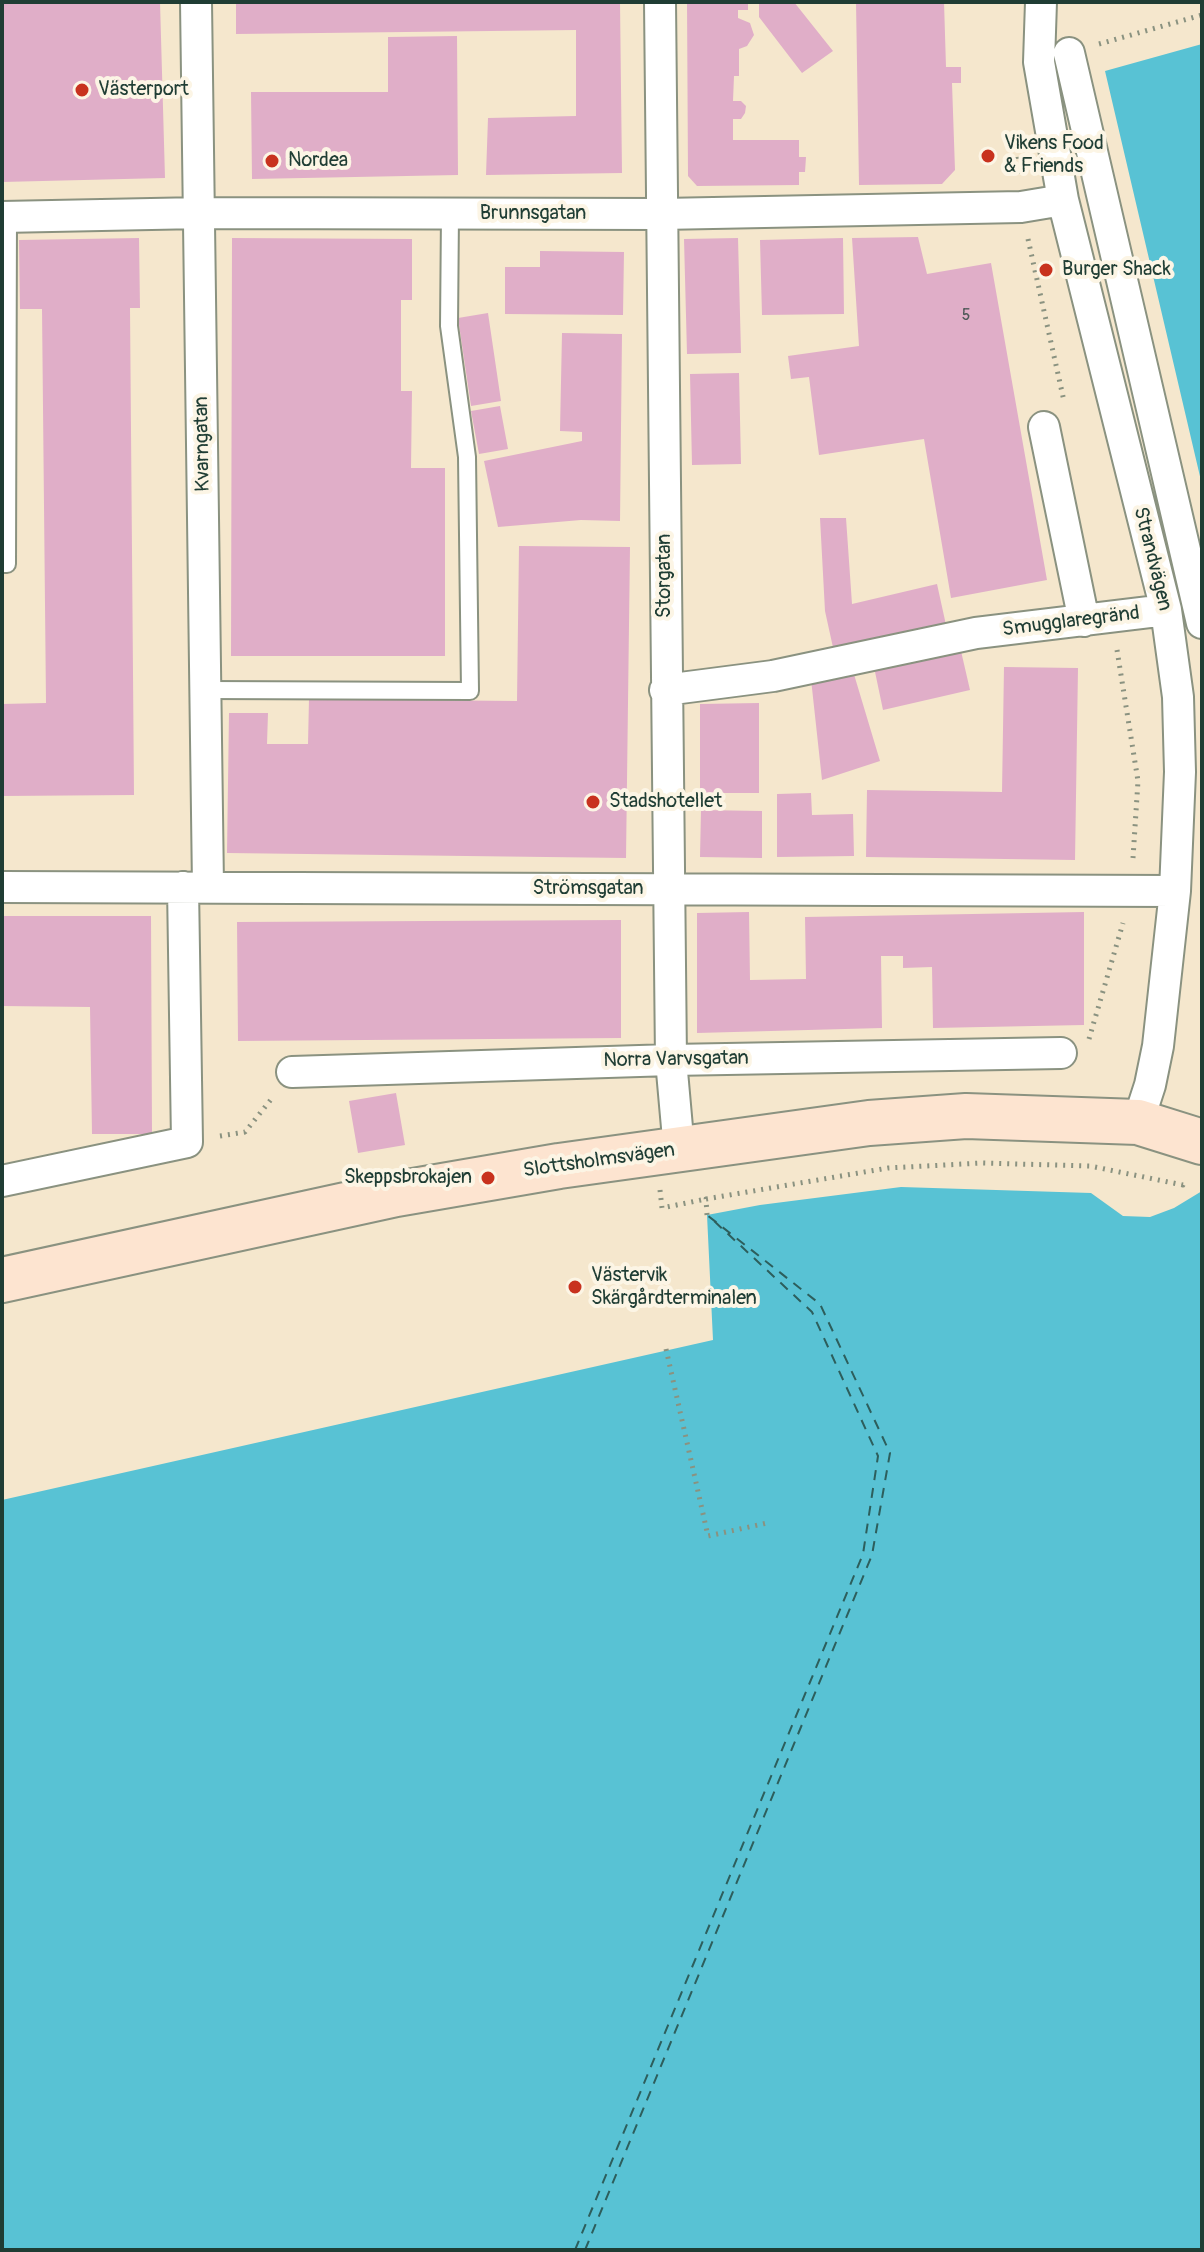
<!DOCTYPE html>
<html>
<head>
<meta charset="utf-8">
<style>
  body { margin:0 }
  #map { position:relative; width:1204px; height:2252px; overflow:hidden; background:#f5e7cd; font-family:Pangolin,sans-serif }
  canvas { display:block }
  .frame { position:absolute; inset:0; border:4px solid #1f3d34; pointer-events:none }
</style>
</head>
<body>
<div id="map">
<canvas width="1204" height="2252"></canvas>
<div class="frame"></div>
</div>
<script>
const g = document.querySelector('canvas').getContext('2d');
g.lineJoin = 'round';
function paint(path, color) { g.fillStyle = color; g.fill(path, 'evenodd'); }
function trace(path, color, width, dash) { g.strokeStyle = color; g.lineWidth = width; g.lineCap = dash ? 'butt' : 'round'; g.setLineDash(dash || []); g.stroke(path); }
function label(font, color, halo, rows, align = 'center') {
  g.font = font + ' Pangolin,sans-serif'; g.lineWidth = 8; g.setLineDash([]); g.textBaseline = 'middle'; g.strokeStyle = halo; g.fillStyle = color; for (const [text, x, y, turn = 0] of rows) {
    g.save(); g.translate(x, y); g.rotate((+turn || 0) * Math.PI / 180); g.textAlign = isNaN(turn) ? turn : align; if (halo) g.strokeText(text, 0, 0); g.fillText(text, 0, 0); g.restore();
  }
}
paint(new Path2D(`
  M 1202,44 L 1202,485 L 1105,71 Z
  M 901,1187 L 1091,1193 L 1123,1216 L 1150,1217 L 1174,1208 L 1202,1191 L 1202,2250 L 2,2250 L 2,1500 L 713,1340 L 707,1215 L 760,1205 Z`), '#58c2d4');
trace(new Path2D(`
  M 575,2250 L 863,1554 L 878,1456 L 812,1312 L 714,1221
  M 585,2250 L 872,1555 L 890,1453 L 820,1304 L 707,1215`), '#2d5e5c', 2, [10, 8]);
paint(new Path2D(`
  M 2,2 L 160,2 L 165,178 L 2,182 Z
  M 236,2 L 620,2 L 622,173 L 486,175 L 488,118 L 576,116 L 576,30 L 236,34 Z
  M 687,2 L 748,2 L 748,10 L 738,10 L 738,18 L 750,23 L 754,35 L 747,46 L 739,49 L 739,76 L 734,76 L 733,101 L 741,101 L 746,106 L 745,113 L 741,119 L 733,119 L 733,140 L 799,140 L 799,157 L 806,157 L 805,172 L 799,172 L 799,185 L 697,186 L 688,176 Z
  M 759,2 L 794,2 L 833,51 L 802,73 L 759,17 Z
  M 856,2 L 944,2 L 946,67 L 961,67 L 961,83 L 952,83 L 955,170 L 942,184 L 859,185 Z
  M 457,36 L 458,175 L 252,179 L 251,92 L 388,92 L 388,37 Z
  M 918,237 L 927,274 L 991,263 L 1047,580 L 951,598 L 924,439 L 819,455 L 809,377 L 791,379 L 788,356 L 859,346 L 852,238 Z
  M 139,238 L 140,308 L 130,308 L 134,795 L 2,796 L 2,704 L 46,703 L 42,309 L 20,309 L 19,240 Z
  M 232,238 L 412,239 L 412,300 L 401,300 L 401,391 L 412,391 L 411,468 L 445,468 L 445,656 L 231,656 Z
  M 738,238 L 741,353 L 687,354 L 684,239 Z
  M 843,238 L 844,314 L 762,315 L 760,240 Z
  M 540,251 L 624,252 L 623,315 L 505,314 L 505,267 L 540,267 Z
  M 488,313 L 501,401 L 471,406 L 458,318 Z
  M 562,333 L 622,334 L 620,521 L 581,520 L 498,527 L 484,461 L 582,441 L 582,432 L 560,431 Z
  M 739,373 L 741,464 L 692,465 L 690,374 Z
  M 500,406 L 508,449 L 479,454 L 471,411 Z
  M 820,518 L 846,518 L 852,604 L 937,584 L 946,625 L 834,652 L 825,611 Z
  M 519,546 L 630,547 L 626,858 L 227,853 L 229,713 L 268,713 L 267,744 L 308,744 L 309,699 L 517,701 Z
  M 961,651 L 970,690 L 883,710 L 874,667 Z
  M 1004,667 L 1078,668 L 1075,860 L 866,857 L 867,790 L 1002,792 Z
  M 853,671 L 880,761 L 822,780 L 811,679 Z
  M 759,703 L 759,793 L 700,793 L 700,704 Z
  M 811,793 L 812,815 L 853,814 L 854,856 L 777,857 L 777,794 Z
  M 701,810 L 762,811 L 762,858 L 700,857 Z
  M 749,912 L 750,980 L 806,979 L 805,917 L 1084,912 L 1084,1025 L 933,1028 L 932,967 L 903,968 L 903,956 L 881,956 L 882,1028 L 697,1033 L 697,913 Z
  M 2,916 L 151,916 L 152,1134 L 92,1134 L 90,1007 L 2,1006 Z
  M 621,920 L 621,1038 L 238,1041 L 237,922 Z
  M 396,1093 L 405,1145 L 358,1153 L 349,1101 Z`), '#e0aec8');
const lane = new Path2D(`
  M 2,564 L 7,564 L 8,217
  M 205,690 L 470,691 L 467,457 L 449,326 L 450,213`);
const street = new Path2D(`
  M 196,2 L 208,886
  M 660,2 L 671,1060 L 679,1150
  M 1041,2 L 1039,62 L 1063,200 L 1166,610 L 1178,697 L 1180,772 L 1175,891 L 1158,1046 L 1150,1085 L 1138,1122
  M 1069,53 L 1202,623
  M 2,217 L 201,213 L 662,214 L 1021,207 L 1063,200
  M 1044,427 L 1084,621
  M 665,690 L 773,676 L 976,633 L 1166,610
  M 2,887 L 1175,891
  M 292,1072 L 671,1060 L 1061,1053
  M 2,1181 L 187,1142 L 183,887`);
const secondary = new Path2D(`
  M 2,1280 L 396,1194 L 559,1166 L 869,1123 L 966,1116 L 1138,1122 L 1202,1142`);
trace(lane, '#8a9280', 20);
trace(street, '#8a9280', 34);
trace(secondary, '#8a9280', 48);
trace(new Path2D(`
  M 1099,44 L 1202,15
  M 1014,133 L 1018,174
  M 1028,239 L 1064,401
  M 1117,650 L 1138,781 L 1133,858
  M 1089,1039 L 1123,923
  M 220,1136 L 245,1132 L 273,1097
  M 660,1190 L 662,1208 L 706,1199
  M 707,1215 L 706,1199 L 888,1168 L 982,1163 L 1090,1166 L 1183,1185 L 1185,1180
  M 666,1349 L 708,1536 L 767,1523`), '#8a9280', 5, [2, 6]);
trace(lane, '#fff', 16);
trace(street, '#fff', 30);
trace(secondary, '#fde4d0', 44);
for (const [x, y, r, color] of [
  [82,90,8,"#c8321e"],
  [988,156,8,"#c8321e"],
  [272,161,8,"#c8321e"],
  [1046,270,8,"#c8321e"],
  [593,802,8,"#c8321e"],
  [488,1178,8,"#c8321e"],
  [575,1287,8,"#c8321e"]
]) { const dot = new Path2D(); dot.arc(x, y, r, 0, 2 * Math.PI); g.fillStyle = color; g.fill(dot); trace(dot, '#fcf5e5', 3); }
label('16px', '#4f5959', null, [
  ["5",966,316]
]);
label('20px', '#1f3d34', '#fcf5e5', [
  ["Västerport",98,90],
  ["Vikens Food",1004,144],
  ["& Friends",1004,167],
  ["Nordea",288,161],
  ["Burger Shack",1062,270],
  ["Stadshotellet",609,802],
  ["Skeppsbrokajen",472,1178,"right"],
  ["Västervik",591,1276],
  ["Skärgårdterminalen",591,1299]
], 'left');
label('20px', '#1f3d34', '#fcf5e5', [
  ["Brunnsgatan",533,214],
  ["Kvarngatan",203,444,-91],
  ["Strandvägen",1152,559,76],
  ["Storgatan",665,576,-90],
  ["Smugglaregränd",1071,622,-7],
  ["Strömsgatan",588,889],
  ["Norra Varvsgatan",676,1060,-1],
  ["Slottsholmsvägen",599,1161,-8]
]);
</script>
</body>
</html>
